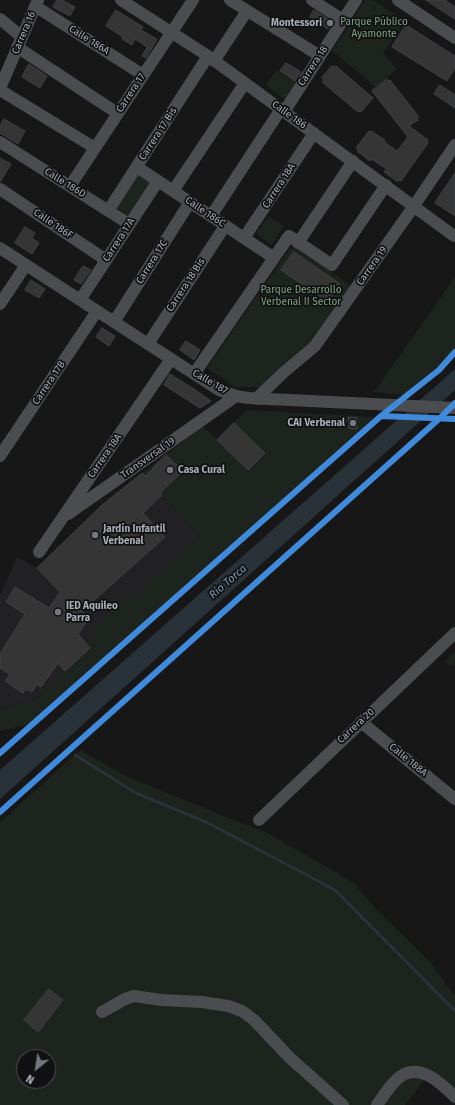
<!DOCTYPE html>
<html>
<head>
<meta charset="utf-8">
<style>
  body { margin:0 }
  #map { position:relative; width:455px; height:1105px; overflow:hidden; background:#171717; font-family:"Fira Sans",sans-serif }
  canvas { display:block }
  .north { position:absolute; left:16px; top:1049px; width:40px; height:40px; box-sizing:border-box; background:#111113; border:1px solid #4d4f55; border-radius:50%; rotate:210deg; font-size:11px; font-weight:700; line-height:16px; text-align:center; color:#a8adb8 }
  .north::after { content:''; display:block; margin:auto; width:14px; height:18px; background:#757880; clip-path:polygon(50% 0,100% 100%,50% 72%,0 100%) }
</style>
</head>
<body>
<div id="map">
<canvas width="455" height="1105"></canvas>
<div class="north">N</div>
</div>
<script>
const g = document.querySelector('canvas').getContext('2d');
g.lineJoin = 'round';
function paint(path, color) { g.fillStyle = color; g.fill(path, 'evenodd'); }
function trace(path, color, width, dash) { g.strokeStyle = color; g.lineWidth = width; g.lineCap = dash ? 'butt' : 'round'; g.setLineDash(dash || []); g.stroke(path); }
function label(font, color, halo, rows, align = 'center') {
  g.font = font + ' "Fira Sans",sans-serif'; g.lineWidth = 3.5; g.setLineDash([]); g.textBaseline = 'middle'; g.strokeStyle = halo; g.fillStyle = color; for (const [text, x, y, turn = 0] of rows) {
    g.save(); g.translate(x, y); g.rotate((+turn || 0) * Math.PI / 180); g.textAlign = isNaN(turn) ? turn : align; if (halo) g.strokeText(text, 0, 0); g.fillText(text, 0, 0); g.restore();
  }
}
paint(new Path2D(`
  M 162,495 L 200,536 L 96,630 L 98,633 L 94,647 L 38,698 L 0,710 L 0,595 L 17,557 L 37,568 L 58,590 Z`), '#212123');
paint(new Path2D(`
  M 365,0 L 373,0 L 406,21 L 383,53 L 397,69 L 376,87 L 332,51 Z
  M 276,70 L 296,83 L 285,100 L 266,85 Z
  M 140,171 L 153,179 L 129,216 L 116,207 Z
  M 268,216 L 284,226 L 272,245 L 256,234 Z
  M 290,248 L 297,249 L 352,286 L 317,337 L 284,363 L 265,382 L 259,387 L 235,387 L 207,368 Z
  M 455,277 L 455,348 L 448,358 L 404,395 L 374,392 Z
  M 247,410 L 375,417 L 30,724 L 0,731 L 0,710 L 38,698 L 94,647 L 88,641 L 98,633 L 95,630 L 200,536 L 142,473 L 203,426 L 248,470 L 265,453 L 234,423 ZM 166,455 L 183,471 L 171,483 L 154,467 Z
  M 455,651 L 455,662 L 452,666 L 445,662 Z
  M 80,750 L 126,776 L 238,822 L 264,831 L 353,882 L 376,909 L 429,961 L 455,996 L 455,1097 L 431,1072 L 405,1105 L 0,1105 L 0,822 ZM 24,1057 L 48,1057 L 48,1081 L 24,1081 Z`), '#1d241e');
paint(new Path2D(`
  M 455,369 L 455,390 L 0,799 L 0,770 Z`), '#2a3239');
trace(new Path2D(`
  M 75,755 L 136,793 L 208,823 L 335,890 L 455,1011`), '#2a3239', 3);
const building = new Path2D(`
  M 57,0 L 62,0 L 75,7 L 70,16 L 53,7 Z
  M 426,0 L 445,0 L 455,7 L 455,19 Z
  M 116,10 L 143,27 L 141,30 L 157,39 L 146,58 L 142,56 L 147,47 L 135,39 L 132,45 L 122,39 L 123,37 L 106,26 Z
  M 314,10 L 333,22 L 328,29 L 310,17 Z
  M 406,25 L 455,56 L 455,68 L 447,81 L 392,47 Z
  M 286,63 L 301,72 L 295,81 L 280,71 Z
  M 29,64 L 47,76 L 40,88 L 22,77 Z
  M 332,66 L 334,67 L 336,66 L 373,98 L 361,112 L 359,111 L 358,112 L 322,82 L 324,80 L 322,78 Z
  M 387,79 L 388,81 L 390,80 L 419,117 L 417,118 L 418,120 L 409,126 L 428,140 L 427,142 L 428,143 L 401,181 L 399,180 L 398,182 L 384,172 L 386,170 L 385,168 L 371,159 L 370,161 L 357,151 L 358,149 L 356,148 L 369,131 L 370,132 L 371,131 L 385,140 L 384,142 L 397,151 L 408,137 L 372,91 Z
  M 440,85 L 455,95 L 455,108 L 434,94 Z
  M 4,119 L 25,131 L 18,144 L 0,133 L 0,126 Z
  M 0,158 L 11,164 L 0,182 Z
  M 455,173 L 455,216 L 435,203 Z
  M 25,227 L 35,233 L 32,238 L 39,243 L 32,254 L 15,243 Z
  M 294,252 L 340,284 L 328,302 L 281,270 Z
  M 83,266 L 91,270 L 81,284 L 74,280 Z
  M 31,280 L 45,289 L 39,298 L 25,290 Z
  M 102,328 L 115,336 L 109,346 L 96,337 Z
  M 186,341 L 200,350 L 194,360 L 180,350 Z
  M 170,374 L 194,389 L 211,401 L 200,408 L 164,385 Z
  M 349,417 L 357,418 L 357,429 L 349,428 Z
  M 234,423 L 265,453 L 248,470 L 217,440 Z
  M 166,455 L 183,471 L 160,493 L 162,495 L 143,513 L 165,537 L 82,611 L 89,618 L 78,634 L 90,648 L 65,671 L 58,663 L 41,687 L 37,684 L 32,692 L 26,689 L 23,693 L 5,681 L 10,674 L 0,668 L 0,654 L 25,614 L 6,602 L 15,587 L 49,608 L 60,592 L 37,568 L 102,505 L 142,473 L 145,476 Z
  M 49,989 L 63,1000 L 38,1032 L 24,1020 Z`);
paint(building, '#353536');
trace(building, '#3f4043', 1);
trace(new Path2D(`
  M 121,0 L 208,56 L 454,236
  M 230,0 L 320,56
  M 312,0 L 343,20
  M 398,0 L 455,38
  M 35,6 L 143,75
  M 0,19 L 22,37
  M 17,47 L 117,113
  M 214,61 L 247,11
  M 0,88 L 38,0
  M 0,90 L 95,148
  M 284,112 L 356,0
  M 0,142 L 129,224
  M 137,167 L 274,258
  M 70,186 L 193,0
  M 0,189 L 106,260
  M 173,191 L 245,83
  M 108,211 L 208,56
  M 211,216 L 281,109
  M 244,238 L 314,133
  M 298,243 L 353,161
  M 0,248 L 219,390 L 236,396 L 248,398 L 455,408
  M 80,300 L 158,181
  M 0,304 L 26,265
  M 114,322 L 190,202
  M 148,344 L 225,226
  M 194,374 L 289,236 L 332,265 L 386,185
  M 256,399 L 284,372 L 315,346 L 414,206 L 455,145
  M 0,456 L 97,311
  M 68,514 L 236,396
  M 39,552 L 171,359
  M 361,722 L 455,799
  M 259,820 L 455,633
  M 102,1012 L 125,999 L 134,996 L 161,1000 L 202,1002 L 228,1006 L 242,1011 L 254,1020 L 290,1058 L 343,1105
  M 377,1105 C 384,1095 391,1083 401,1076 C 421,1063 442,1084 455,1097`), '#4b4c50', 12);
trace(new Path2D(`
  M 381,416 L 439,370 L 455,352
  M 0,753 L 381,416 L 455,419
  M 0,812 L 440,418 L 455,403`), '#408adc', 6);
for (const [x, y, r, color] of [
  [330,23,4,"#757880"],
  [353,423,4,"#757880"],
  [170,470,4,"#757880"],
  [95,535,4,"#757880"],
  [58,612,4,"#757880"]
]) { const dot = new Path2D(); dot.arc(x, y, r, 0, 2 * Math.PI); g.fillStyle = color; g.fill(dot); trace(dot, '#111113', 1.5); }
label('10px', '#7fa381', '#111113', [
  ["Parque Público",374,22],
  ["Ayamonte",374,34],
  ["Parque Desarrollo",301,290],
  ["Verbenal II Sector",301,302]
]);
label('bold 10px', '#a8adb8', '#111113', [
  ["Montessori",322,23,"right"],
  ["CAI Verbenal",345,423,"right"],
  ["Casa Cural",178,470],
  ["Jardín Infantil",103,529],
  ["Verbenal",103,541],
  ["IED Aquileo",66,606],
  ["Parra",66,618]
], 'left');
label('10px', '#a8adb8', '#111113', [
  ["Carrera 16",24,33,-67],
  ["Calle 186A",89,40,32],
  ["Carrera 18",313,66,-57],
  ["Carrera 17",131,93,-57],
  ["Calle 186",289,115,36],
  ["Carrera 17 Bis",158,134,-57],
  ["Calle 186D",65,183,32],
  ["Carrera 18A",279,186,-57],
  ["Calle 186C",205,212,34],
  ["Calle 186F",53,224,34],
  ["Carrera 17A",119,240,-57],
  ["Carrera 17C",152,262,-58],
  ["Carrera 19",372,266,-55],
  ["Carrera 18 Bis",186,285,-57],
  ["Calle 187",210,382,30],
  ["Carrera 17B",49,383,-56],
  ["Carrera 18A",105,456,-55],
  ["Transversal 19",148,458,-35],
  ["Carrera 20",356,726,-43],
  ["Calle 188A",408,760,39]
]);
label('italic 11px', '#7f9bb3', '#111113', [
  ["Río Torca",228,582,-41]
]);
</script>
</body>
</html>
